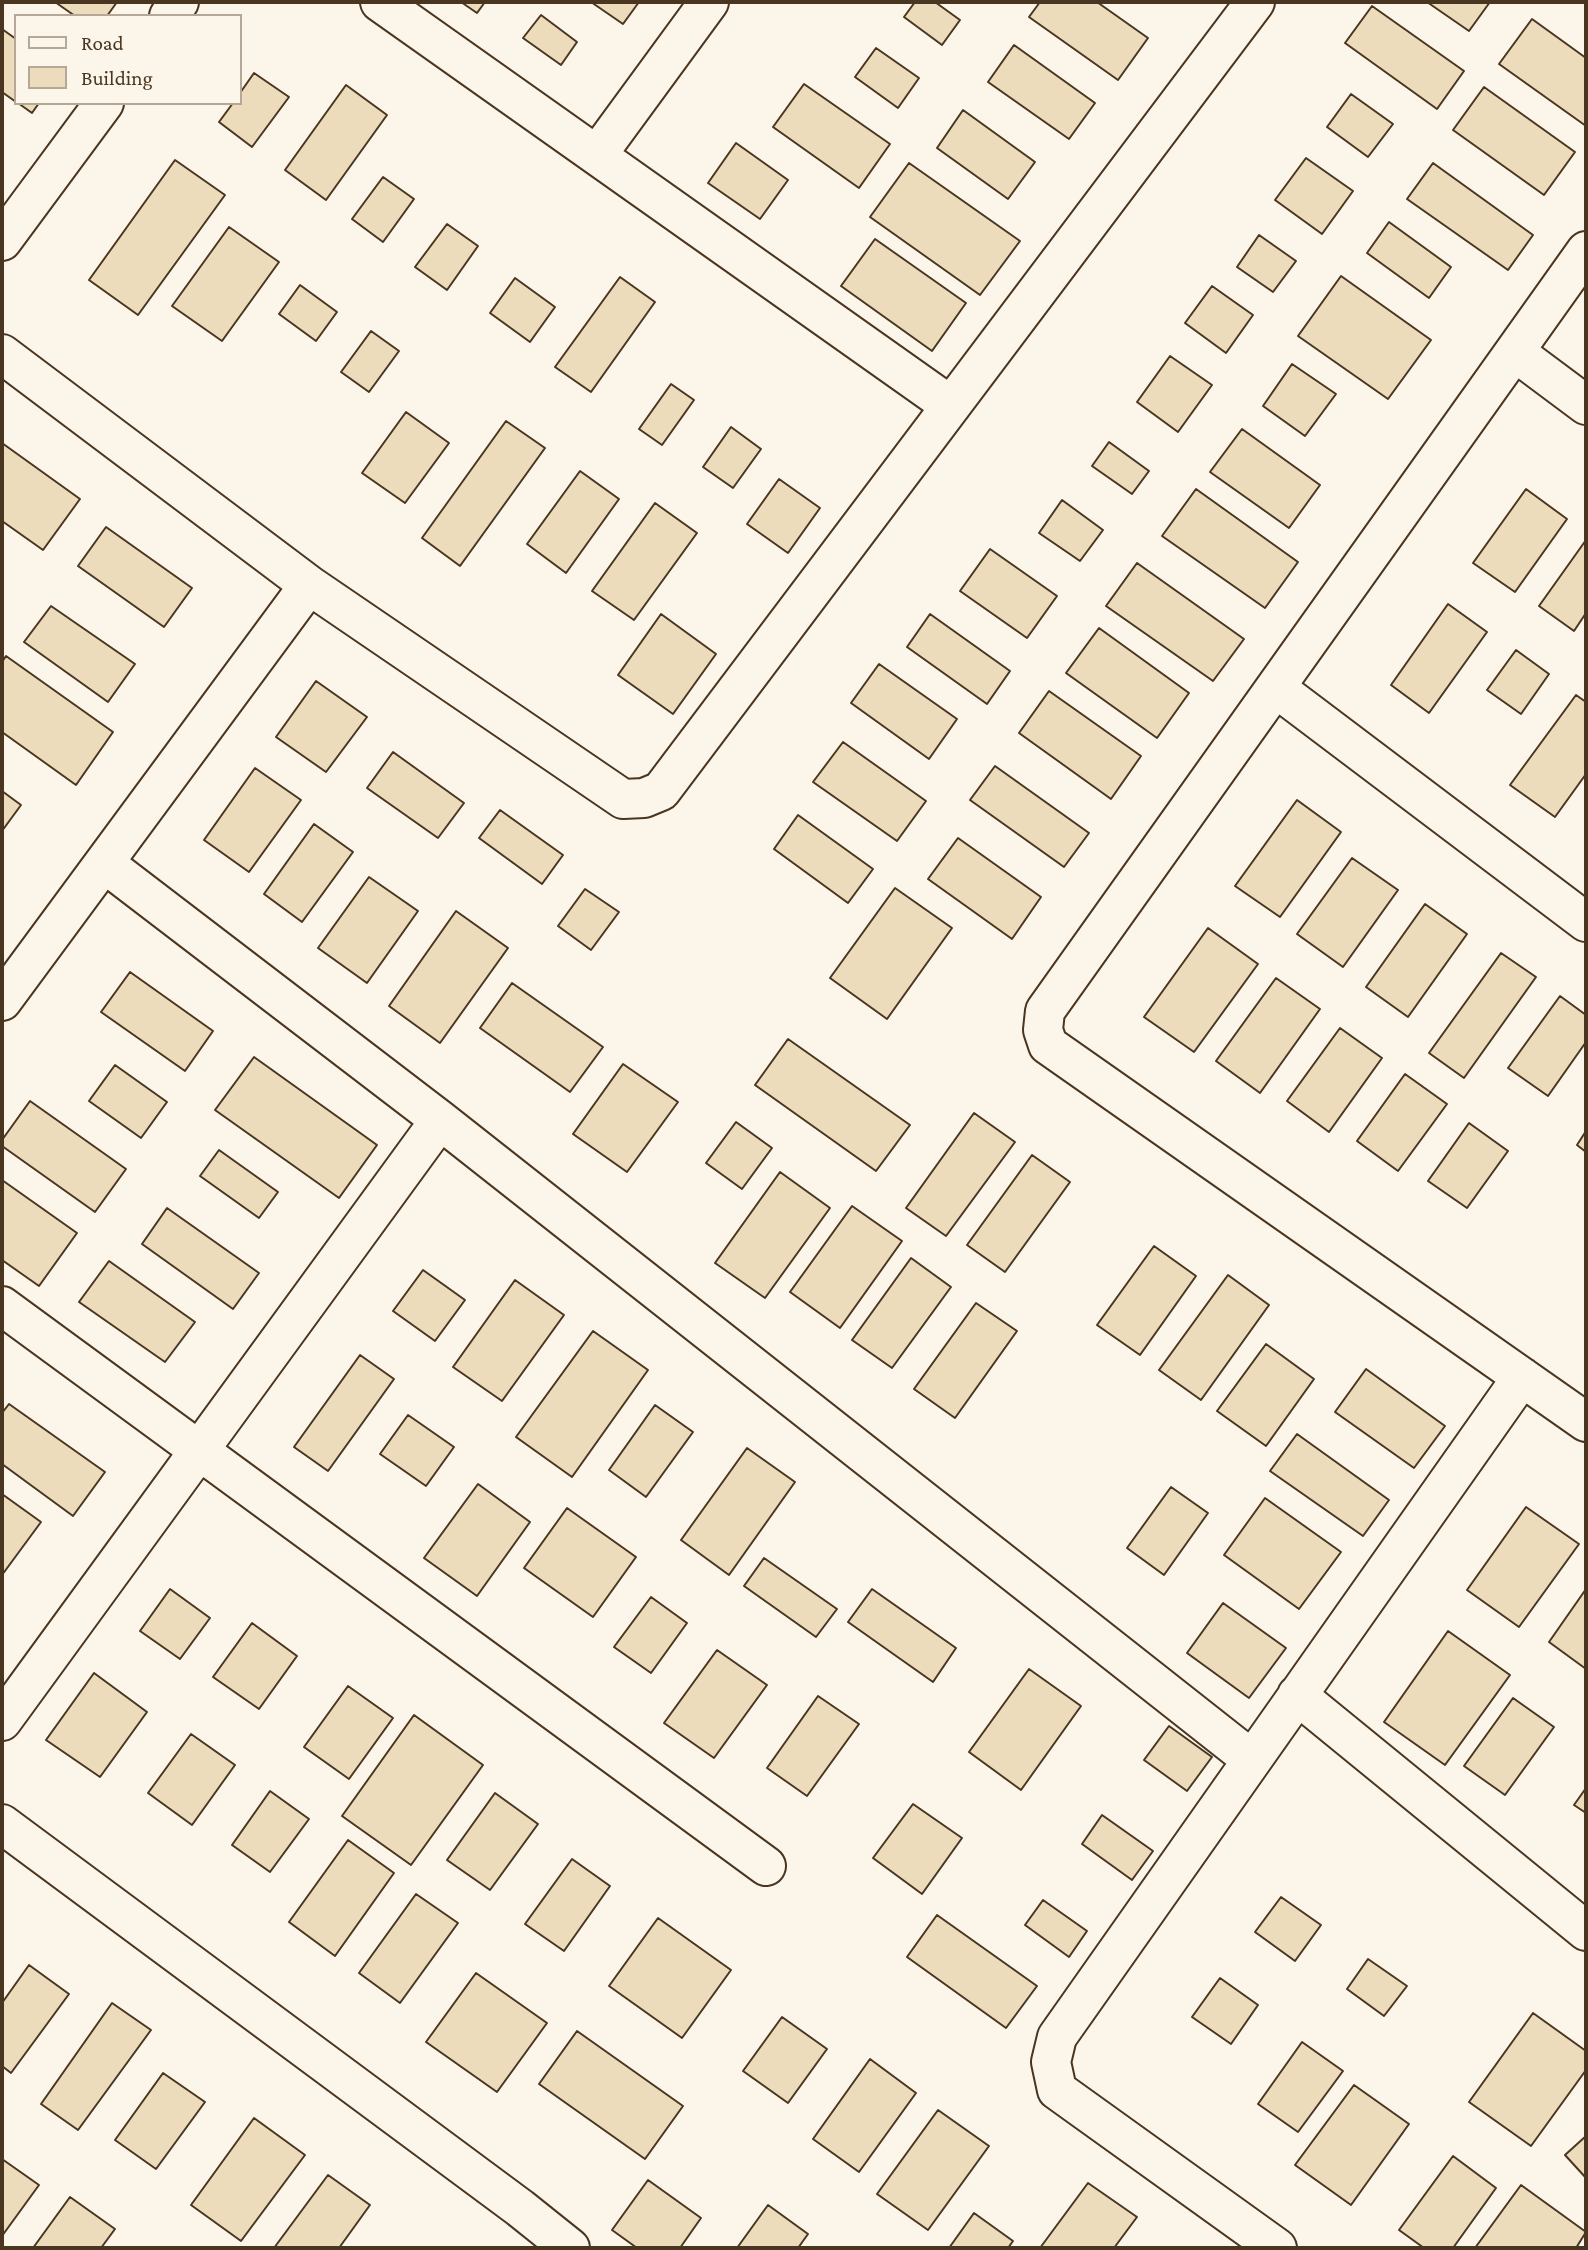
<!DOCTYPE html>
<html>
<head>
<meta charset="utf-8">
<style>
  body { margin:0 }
  #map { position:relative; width:1588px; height:2250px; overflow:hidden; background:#fbf6e9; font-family:"Crimson Pro",serif }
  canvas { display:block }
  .frame { position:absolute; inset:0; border:4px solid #4a3520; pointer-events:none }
  .legend { position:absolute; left:14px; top:14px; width:228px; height:91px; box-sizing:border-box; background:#fbf6e9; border:2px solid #b4a999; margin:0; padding:9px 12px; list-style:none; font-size:21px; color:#4a3520 }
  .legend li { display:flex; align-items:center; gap:14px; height:35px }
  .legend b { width:35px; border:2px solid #b4a999 }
</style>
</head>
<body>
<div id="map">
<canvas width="1588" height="2250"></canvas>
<div class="frame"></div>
<ul class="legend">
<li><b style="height:9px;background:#fbf6e9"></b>Road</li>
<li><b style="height:19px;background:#ecdcbc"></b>Building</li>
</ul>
</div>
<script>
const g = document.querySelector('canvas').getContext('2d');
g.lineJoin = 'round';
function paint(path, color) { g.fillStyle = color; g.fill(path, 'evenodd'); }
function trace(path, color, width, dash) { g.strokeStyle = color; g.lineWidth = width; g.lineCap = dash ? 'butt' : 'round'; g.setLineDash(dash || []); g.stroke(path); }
const building = new Path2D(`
  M 55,2 L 117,2 L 107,16 L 75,16 Z
  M 461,2 L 485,2 L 477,13 Z
  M 591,2 L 639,2 L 623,24 Z
  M 915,2 L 935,2 L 960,20 L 942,45 L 904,17 Z
  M 1040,2 L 1097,2 L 1148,38 L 1118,80 L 1029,17 Z
  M 1427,2 L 1490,2 L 1469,31 Z
  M 1372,6 L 1464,71 L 1437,109 L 1345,43 Z
  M 541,15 L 577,42 L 561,65 L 523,38 Z
  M 1532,19 L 1586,58 L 1586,126 L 1499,64 Z
  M 2,29 L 16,39 L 16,102 L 2,92 Z
  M 1014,45 L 1095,103 L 1069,139 L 988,82 Z
  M 876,48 L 919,78 L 898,108 L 855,77 Z
  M 254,73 L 289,97 L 252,147 L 219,122 L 233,103 L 240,103 L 240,93 Z
  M 804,84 L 890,144 L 859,188 L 773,127 Z
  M 346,85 L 387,115 L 326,200 L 285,170 Z
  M 1484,87 L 1575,152 L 1544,195 L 1453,130 Z
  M 1351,94 L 1393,124 L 1368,157 L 1327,127 Z
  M 18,103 L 39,103 L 32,113 Z
  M 963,110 L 1035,162 L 1008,199 L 937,148 Z
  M 736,143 L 788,180 L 760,219 L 708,183 Z
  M 1306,158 L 1353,191 L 1322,234 L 1275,200 Z
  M 175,160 L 225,195 L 138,315 L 89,280 Z
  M 909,163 L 1020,241 L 980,295 L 870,217 Z
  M 1433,163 L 1533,235 L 1508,270 L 1407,199 Z
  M 383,177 L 414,199 L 383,242 L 352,219 Z
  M 1389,222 L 1451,267 L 1429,298 L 1367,253 Z
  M 447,224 L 478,246 L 447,290 L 415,267 Z
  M 229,227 L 279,262 L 222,341 L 172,306 Z
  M 1259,235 L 1296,261 L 1273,292 L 1237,267 Z
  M 875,239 L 966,303 L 932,351 L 841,286 Z
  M 1341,276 L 1431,340 L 1388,399 L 1298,336 Z
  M 620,277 L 655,302 L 591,392 L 555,367 Z
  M 515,278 L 555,307 L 530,342 L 490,313 Z
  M 300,285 L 337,312 L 316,341 L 279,314 Z
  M 1212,286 L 1253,315 L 1226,353 L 1185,323 Z
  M 371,331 L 399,351 L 369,392 L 341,372 Z
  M 1170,356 L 1212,385 L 1178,432 L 1137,402 Z
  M 1292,364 L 1336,394 L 1305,436 L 1263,406 Z
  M 671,384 L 694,400 L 662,445 L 639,429 Z
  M 406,412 L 449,443 L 405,503 L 362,473 Z
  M 506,421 L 545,448 L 460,566 L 422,538 Z
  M 731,427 L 761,449 L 733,488 L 703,467 Z
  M 1242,429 L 1320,485 L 1289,528 L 1210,472 Z
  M 1109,442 L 1149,471 L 1132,494 L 1092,466 Z
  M 2,443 L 80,499 L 43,550 L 2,521 Z
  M 580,471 L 619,499 L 566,573 L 527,544 Z
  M 779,479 L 820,508 L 788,553 L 747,524 Z
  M 1196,489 L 1298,562 L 1265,608 L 1162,536 Z
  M 1526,489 L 1567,519 L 1515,592 L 1473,563 Z
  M 1062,500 L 1103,530 L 1080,561 L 1039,533 Z
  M 655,503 L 697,533 L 634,620 L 592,591 Z
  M 106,527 L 192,588 L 164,627 L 78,566 Z
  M 1586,540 L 1586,613 L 1574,631 L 1539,606 Z
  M 990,549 L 1057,596 L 1027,638 L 960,591 Z
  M 1137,563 L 1244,639 L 1213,681 L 1106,606 Z
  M 1448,604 L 1487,632 L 1429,713 L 1391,685 Z
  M 51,606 L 135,664 L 108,702 L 24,642 Z
  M 661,614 L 716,654 L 673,714 L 618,675 Z
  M 930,614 L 1010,671 L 987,704 L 907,647 Z
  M 1099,628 L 1189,693 L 1157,738 L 1066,673 Z
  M 1516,650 L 1549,674 L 1521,714 L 1487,690 Z
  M 6,656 L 113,732 L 76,785 L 2,732 L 2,662 Z
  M 879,664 L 957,719 L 929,759 L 851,703 Z
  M 316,681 L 367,717 L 326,772 L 276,737 Z
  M 1049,691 L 1141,756 L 1111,799 L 1019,733 Z
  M 1576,695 L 1586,702 L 1586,774 L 1555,817 L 1510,785 Z
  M 843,742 L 926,801 L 897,841 L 813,782 Z
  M 393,752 L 464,803 L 438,838 L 367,788 Z
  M 995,766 L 1089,833 L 1064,867 L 970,800 Z
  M 255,768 L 301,800 L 249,872 L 204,840 Z
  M 2,791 L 21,805 L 2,831 Z
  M 1297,800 L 1341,832 L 1280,917 L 1235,886 Z
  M 500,810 L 563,855 L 542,884 L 479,838 Z
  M 798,815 L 873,869 L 848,903 L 774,849 Z
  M 314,824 L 353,852 L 302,922 L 264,894 Z
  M 958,838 L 1041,897 L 1012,939 L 928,879 Z
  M 1352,858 L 1398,890 L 1343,967 L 1297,934 Z
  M 369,877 L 418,911 L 367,983 L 318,948 Z
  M 895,888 L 952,928 L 887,1019 L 830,978 Z
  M 585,889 L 619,912 L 591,950 L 558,926 Z
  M 1425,904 L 1467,934 L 1408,1017 L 1366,987 Z
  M 456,911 L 508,948 L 440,1043 L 389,1006 Z
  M 1208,928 L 1258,964 L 1194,1052 L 1144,1017 Z
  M 1501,953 L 1536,977 L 1464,1078 L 1429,1053 Z
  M 130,972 L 213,1031 L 185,1071 L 101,1012 Z
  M 1276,978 L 1320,1009 L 1260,1093 L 1216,1061 Z
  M 512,983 L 603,1047 L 570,1092 L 480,1028 Z
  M 1560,996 L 1586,1015 L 1586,1042 L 1548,1096 L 1508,1068 Z
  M 1340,1028 L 1382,1058 L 1329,1132 L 1287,1101 Z
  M 788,1039 L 910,1125 L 876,1171 L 755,1085 Z
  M 254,1057 L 377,1145 L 339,1198 L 215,1110 Z
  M 623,1064 L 678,1102 L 627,1172 L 573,1134 Z
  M 115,1065 L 167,1102 L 141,1138 L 89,1101 Z
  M 1405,1074 L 1447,1104 L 1398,1171 L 1357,1141 Z
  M 30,1101 L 126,1169 L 95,1212 L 2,1146 L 2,1140 Z
  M 974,1113 L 1015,1142 L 946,1236 L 906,1208 Z
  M 736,1122 L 772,1148 L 742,1189 L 706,1163 Z
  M 1469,1123 L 1508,1151 L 1467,1208 L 1428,1181 Z
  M 1586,1131 L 1586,1152 L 1577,1145 Z
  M 219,1150 L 278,1192 L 259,1218 L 200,1176 Z
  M 1032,1155 L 1070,1182 L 1005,1272 L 967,1245 Z
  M 780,1172 L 830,1208 L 765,1298 L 715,1263 Z
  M 2,1180 L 77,1233 L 39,1286 L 2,1260 Z
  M 852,1206 L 902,1241 L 840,1328 L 790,1292 Z
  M 167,1208 L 259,1273 L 233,1309 L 142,1244 Z
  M 1154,1246 L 1196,1276 L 1140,1355 L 1097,1325 Z
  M 911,1258 L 951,1287 L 892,1368 L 852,1340 Z
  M 109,1261 L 195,1322 L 165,1362 L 79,1302 Z
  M 423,1270 L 465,1300 L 435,1341 L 393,1311 Z
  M 1228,1275 L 1269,1305 L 1201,1400 L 1159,1370 Z
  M 515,1280 L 564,1315 L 502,1401 L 453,1367 Z
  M 976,1303 L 1017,1331 L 955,1418 L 914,1389 Z
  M 593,1331 L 648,1370 L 572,1477 L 516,1437 Z
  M 1266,1344 L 1314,1379 L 1266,1446 L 1217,1411 Z
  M 360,1355 L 394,1379 L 328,1471 L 294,1447 Z
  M 1366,1369 L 1445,1426 L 1414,1468 L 1335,1412 Z
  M 9,1404 L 105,1472 L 73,1516 L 2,1464 L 2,1413 Z
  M 655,1405 L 693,1432 L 646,1497 L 609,1470 Z
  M 408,1415 L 454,1447 L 426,1486 L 380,1454 Z
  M 1297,1434 L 1389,1500 L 1363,1536 L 1270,1471 Z
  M 747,1448 L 795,1482 L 729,1575 L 681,1540 Z
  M 478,1484 L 530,1522 L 477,1596 L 424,1558 Z
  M 1171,1487 L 1208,1513 L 1164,1575 L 1127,1548 Z
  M 2,1494 L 41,1522 L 2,1575 Z
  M 1265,1498 L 1341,1552 L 1299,1609 L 1224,1555 Z
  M 1526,1507 L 1579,1544 L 1519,1627 L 1467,1590 Z
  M 567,1508 L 636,1557 L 593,1617 L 524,1568 Z
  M 764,1558 L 837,1609 L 816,1637 L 744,1586 Z
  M 170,1589 L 210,1618 L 180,1659 L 140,1631 Z
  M 872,1589 L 956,1648 L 933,1682 L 848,1622 Z
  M 1586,1589 L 1586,1669 L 1549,1642 Z
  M 651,1597 L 687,1623 L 651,1673 L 614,1647 Z
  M 1223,1603 L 1286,1648 L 1249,1698 L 1187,1653 Z
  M 252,1623 L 297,1656 L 259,1709 L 213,1677 Z
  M 1448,1631 L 1510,1675 L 1445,1765 L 1384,1722 Z
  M 717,1650 L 767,1685 L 714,1758 L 664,1723 Z
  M 1029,1669 L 1081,1706 L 1021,1790 L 969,1752 Z
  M 94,1673 L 147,1712 L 100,1777 L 46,1740 Z
  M 348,1686 L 393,1718 L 349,1779 L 304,1747 Z
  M 818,1696 L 859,1724 L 807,1796 L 767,1768 Z
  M 1513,1698 L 1554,1727 L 1505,1795 L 1464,1766 Z
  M 414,1715 L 483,1765 L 411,1865 L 342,1816 Z
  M 1169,1726 L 1212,1757 L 1187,1791 L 1144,1760 Z
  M 191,1734 L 235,1765 L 192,1825 L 148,1793 Z
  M 1586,1788 L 1586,1813 L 1574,1805 Z
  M 270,1791 L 309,1819 L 270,1872 L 232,1845 Z
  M 495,1793 L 538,1824 L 490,1890 L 447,1860 Z
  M 913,1804 L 962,1838 L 922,1894 L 873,1858 Z
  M 1102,1815 L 1153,1851 L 1132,1880 L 1082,1844 Z
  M 348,1840 L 394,1873 L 335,1956 L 289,1922 Z
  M 572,1859 L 610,1886 L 564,1951 L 525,1924 Z
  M 416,1894 L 458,1923 L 400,2003 L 359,1973 Z
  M 1281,1897 L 1321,1925 L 1295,1961 L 1255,1932 Z
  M 1043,1900 L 1087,1931 L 1069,1957 L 1025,1925 Z
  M 937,1915 L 1037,1986 L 1006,2028 L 907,1957 Z
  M 658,1918 L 731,1970 L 682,2038 L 609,1986 Z
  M 1368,1959 L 1407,1986 L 1384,2016 L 1347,1989 Z
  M 29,1965 L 69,1994 L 11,2073 L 2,2066 L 2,2003 Z
  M 476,1973 L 547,2023 L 497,2092 L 426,2042 Z
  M 1220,1978 L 1258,2005 L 1231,2044 L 1192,2017 Z
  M 112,2003 L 151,2030 L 78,2130 L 41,2104 Z
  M 1533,2013 L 1586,2051 L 1586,2070 L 1531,2146 L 1469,2102 Z
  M 782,2017 L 827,2049 L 788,2103 L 743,2071 Z
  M 577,2031 L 683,2106 L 645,2159 L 539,2084 Z
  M 1302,2042 L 1343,2071 L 1298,2132 L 1258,2104 Z
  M 870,2059 L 916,2093 L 859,2172 L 813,2139 Z
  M 163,2073 L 205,2102 L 156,2169 L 115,2140 Z
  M 1354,2085 L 1409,2124 L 1351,2205 L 1295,2165 Z
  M 938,2110 L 989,2146 L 928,2230 L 877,2194 Z
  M 254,2118 L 305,2155 L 241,2241 L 191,2205 Z
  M 1586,2136 L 1586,2178 L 1565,2155 Z
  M 1453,2156 L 1496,2188 L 1453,2248 L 1424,2248 L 1399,2230 Z
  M 2,2159 L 39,2185 L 2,2236 Z
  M 328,2175 L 370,2205 L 339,2248 L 274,2248 Z
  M 648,2180 L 701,2218 L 680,2248 L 637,2248 L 612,2230 Z
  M 1088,2183 L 1137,2217 L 1114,2248 L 1040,2248 Z
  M 1521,2185 L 1586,2232 L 1576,2248 L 1475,2248 Z
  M 70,2197 L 115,2229 L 101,2248 L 33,2248 Z
  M 768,2205 L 808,2234 L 798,2248 L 737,2248 Z
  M 974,2213 L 1013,2241 L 1008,2248 L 949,2248 Z`);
paint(building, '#ecdcbc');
trace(building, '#4a3520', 2);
const minor = new Path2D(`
  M 380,2 L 951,406
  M 169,16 L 179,2
  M 597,155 L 709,2
  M 2,241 L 104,103
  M 1586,251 L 1045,1011 L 1043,1030 L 1048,1045 L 1586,1422
  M 1515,352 L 1586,405
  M 2,354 L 309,585
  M 1276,688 L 1586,922
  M 104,863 L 440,1120 L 1251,1759
  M 2,1001 L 309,585 L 623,799 L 644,798 L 661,791 L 1255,2
  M 2,1306 L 766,1866
  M 1297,1695 L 1586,1931
  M 2,1721 L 440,1120
  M 2,1824 L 520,2208 L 570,2248
  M 1277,2248 L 1057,2090 L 1051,2062 L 1057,2037 L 1522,1377`);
trace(minor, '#4a3520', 42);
trace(minor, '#fbf6e9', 38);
</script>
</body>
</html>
